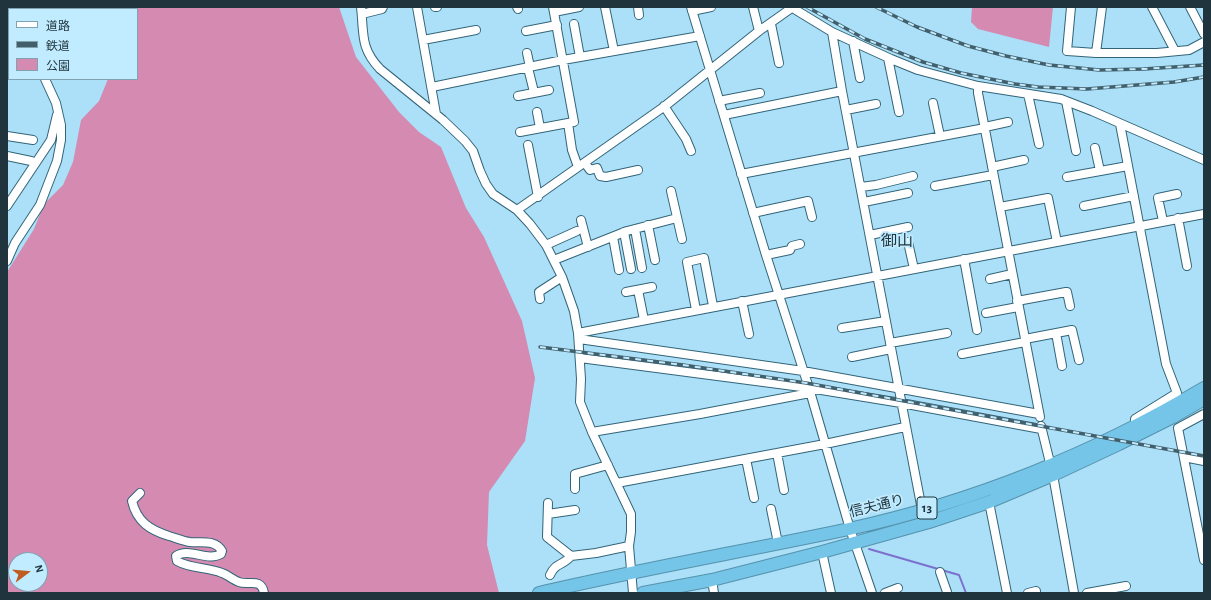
<!DOCTYPE html>
<html>
<head>
<meta charset="utf-8">
<style>
  body { margin:0 }
  #map { position:relative; width:1211px; height:600px; overflow:hidden; background:#abe0f8; font-family:"Alegreya Sans","Noto Sans JP",sans-serif }
  canvas { display:block }
  .frame { position:absolute; inset:0; border:8px solid #1f343d; pointer-events:none }
  .legend { position:absolute; left:8px; top:8px; width:130px; height:72px; box-sizing:border-box; background:#c1ebfe; border:1px solid #80a2b1; margin:0; padding:5px 7px; list-style:none; font-size:12px; color:#1f343d }
  .legend li { display:flex; align-items:center; gap:8px; height:20px }
  .legend b { width:20px; border:1px solid #80a2b1 }
  .north { position:absolute; left:8px; top:552px; width:40px; height:40px; box-sizing:border-box; background:#c1ebfe; border:1px solid #80a2b1; border-radius:50%; rotate:74deg; font-size:11px; font-weight:700; line-height:16px; text-align:center; color:#1f343d }
  .north::after { content:''; display:block; margin:auto; width:14px; height:18px; background:#bf5d21; clip-path:polygon(50% 0,100% 100%,50% 72%,0 100%) }
</style>
</head>
<body>
<div id="map">
<canvas width="1211" height="600"></canvas>
<div class="frame"></div>
<ul class="legend">
<li><b style="height:5px;background:#fff"></b>道路</li>
<li><b style="height:5px;background:#425f6c"></b>鉄道</li>
<li><b style="height:11px;background:#d48ab1"></b>公園</li>
</ul>
<div class="north">N</div>
</div>
<script>
const g = document.querySelector('canvas').getContext('2d');
g.lineJoin = 'round';
function paint(path, color) { g.fillStyle = color; g.fill(path, 'evenodd'); }
function trace(path, color, width, dash) { g.strokeStyle = color; g.lineWidth = width; g.lineCap = dash ? 'butt' : 'round'; g.setLineDash(dash || []); g.stroke(path); }
function label(font, color, halo, rows, align = 'center') {
  g.font = font + ' "Alegreya Sans","Noto Sans JP",sans-serif'; g.lineWidth = 3.5; g.setLineDash([]); g.textBaseline = 'middle'; g.strokeStyle = halo; g.fillStyle = color; for (const [text, x, y, turn = 0] of rows) {
    g.save(); g.translate(x, y); g.rotate((+turn || 0) * Math.PI / 180); g.textAlign = isNaN(turn) ? turn : align; if (halo) g.strokeText(text, 0, 0); g.fillText(text, 0, 0); g.restore();
  }
}
paint(new Path2D(`
  M 49,7 L 339,7 L 356,57 L 399,112 L 419,132 L 441,147 L 466,208 L 484,237 L 522,321 L 535,378 L 525,441 L 489,492 L 487,545 L 499,593 L 7,593 L 7,272 L 34,229 L 44,204 L 63,185 L 73,162 L 81,120 L 99,101 L 108,79 L 137,79 L 137,9 L 52,9 ZM 16,560 L 40,560 L 40,584 L 16,584 Z
  M 972,7 L 1053,7 L 1049,47 L 978,29 L 971,22 Z`), '#d48ab1');
trace(new Path2D(`
  M 869,549 L 959,575 L 966,593`), '#7c70ce', 2);
const minor = new Path2D(`
  M 361,7 C 364,34 360,48 380,69 L 443,120 L 465,141 L 473,151 L 480,171 L 486,184 L 493,194 L 517,210 L 530,224 L 546,245 L 562,277 L 574,311 L 578,333 L 581,379 L 580,402 L 592,432 L 631,514 L 631,532 L 629,546 L 633,593
  M 417,7 L 436,114
  M 435,7 L 437,7
  M 517,7 L 518,9
  M 553,7 L 574,122 L 568,123 L 572,150 L 578,167
  M 605,7 L 614,51
  M 638,7 L 639,15
  M 691,7 L 766,255 L 809,388 L 850,529 L 872,593
  M 753,7 L 759,31
  M 791,7 L 832,32 L 891,59 L 918,70 L 978,86 L 1061,99 L 1092,111 L 1204,160
  M 1071,7 L 1067,51 L 1096,53 L 1157,53 L 1189,50 L 1204,42
  M 1152,7 L 1175,51
  M 1190,7 L 1204,34
  M 692,11 L 711,7
  M 554,12 L 579,7
  M 362,14 L 382,9 L 383,7
  M 7,18 L 9,21
  M 574,24 L 580,57
  M 771,24 L 779,63
  M 526,31 L 557,25
  M 832,32 L 842,91 L 922,510
  M 423,40 L 476,30
  M 853,41 L 860,78
  M 527,53 L 530,67
  M 1096,53 L 1102,7
  M 888,58 L 899,112
  M 528,68 L 534,92
  M 978,86 L 978,93 L 1040,417
  M 432,87 L 563,60 L 700,36
  M 1028,94 L 1039,144
  M 518,96 L 549,90
  M 719,101 L 760,93
  M 1066,101 L 1076,151
  M 933,103 L 940,136
  M 664,106 L 686,139 L 691,151
  M 846,110 L 876,104
  M 537,112 L 540,128
  M 724,115 L 842,91
  M 1120,124 L 1166,364 L 1177,393 L 1135,419 L 1135,426
  M 985,127 L 1008,122
  M 520,132 L 568,123
  M 7,136 L 33,140
  M 528,145 L 538,197
  M 1095,148 L 1100,171
  M 7,156 L 31,161
  M 585,163 L 590,170 L 597,168 L 600,176 L 606,177 L 638,170
  M 992,167 L 1024,160
  M 741,174 L 985,128
  M 1067,177 L 1128,166
  M 935,186 L 993,175
  M 861,187 L 876,185 L 913,176
  M 671,191 L 682,239
  M 864,202 L 908,193
  M 7,206 L 51,140 L 57,115
  M 1084,206 L 1134,196
  M 1000,207 L 1048,198 L 1057,242
  M 517,210 L 665,106 L 759,31 L 793,7
  M 753,213 L 808,201 L 812,217
  M 1178,218 L 1187,266
  M 581,220 L 588,247
  M 1163,221 L 1158,198 L 1177,194
  M 648,225 L 655,260
  M 635,229 L 642,268
  M 624,232 L 631,269
  M 870,235 L 908,227
  M 613,237 L 619,270
  M 908,242 L 914,269
  M 546,245 L 577,231
  M 766,255 L 790,250 L 792,246 L 800,244
  M 964,259 L 977,330
  M 554,260 L 627,231 L 677,218
  M 7,261 L 15,243 L 40,205 L 57,161 L 61,140 L 61,125 L 56,103 L 45,79
  M 990,279 L 1012,274
  M 638,290 L 644,320
  M 626,292 L 652,287
  M 540,299 L 539,292 L 562,277
  M 742,301 L 749,334
  M 1017,301 L 1066,292 L 1067,292 L 1070,306
  M 696,310 L 687,262 L 704,258 L 713,306
  M 986,313 L 1018,307
  M 842,328 L 886,321
  M 578,333 L 1204,214
  M 1056,333 L 1062,366
  M 579,339 L 803,371 L 1039,414
  M 1025,339 L 1072,330 L 1079,360
  M 890,343 L 947,333
  M 962,354 L 1025,342
  M 852,357 L 891,349
  M 580,358 L 809,388 L 901,403 L 1041,429
  M 1204,414 L 1178,428 L 1204,560
  M 1041,426 L 1053,475 L 1074,593
  M 592,432 L 700,414 L 810,393
  M 777,453 L 784,490
  M 1184,457 L 1204,461
  M 746,459 L 754,498
  M 617,483 L 825,444 L 905,427
  M 575,489 L 575,474 L 608,465
  M 140,493 L 132,501 C 137,522 150,530 169,536 C 176,538 183,541 190,542 C 201,543 215,539 222,551 L 221,554 C 207,562 189,547 176,556 L 177,561 C 191,569 208,567 222,573 C 228,575 233,580 239,582 C 248,586 261,577 264,593
  M 989,502 L 1007,593
  M 548,503 L 547,537 L 571,556 L 596,553 L 629,546
  M 771,509 L 778,543
  M 548,514 L 575,510
  M 822,552 L 831,593
  M 940,572 L 947,592
  M 550,575 C 556,562 563,566 571,556
  M 712,580 L 714,593
  M 885,593 L 898,588
  M 1028,593 L 1036,591
  M 1087,593 L 1126,586`);
const highway = new Path2D(`
  M 539,593 C 641,569 746,551 849,529 C 973,502 1095,453 1204,388
  M 643,593 L 712,580 L 822,552 L 929,522 L 989,502 L 1053,475 L 1119,444 L 1173,417 L 1204,399`);
trace(minor, '#336579', 10);
trace(highway, '#5692ac', 14);
trace(minor, '#fff', 8);
trace(highway, '#74c5e7', 12);
const rail = new Path2D(`
  M 807,7 L 865,39 L 923,62 L 961,73 L 1015,84 L 1038,87 L 1087,89 L 1174,82 L 1204,77
  M 876,7 L 917,27 L 968,46 L 1006,56 L 1049,65 L 1099,70 L 1144,69 L 1204,65
  M 540,347 L 683,365 L 806,383 L 1204,456`);
trace(rail, '#425f6c', 3.5);
trace(rail, '#c1ebfe', 2, [6]);
for (const [x, y, w] of [
  [927,508,20]
]) { const box = new Path2D(); box.roundRect(x - w / 2, y - 11, w, 22, 3); g.fillStyle = '#c1ebfe'; g.fill(box); trace(box, '#1f343d', 1); }
label('bold 13px', '#1f343d', null, [
  ["13",927,508]
]);
label('14px', '#1f343d', '#c1ebfe', [
  ["信夫通り",877,506,-14]
]);
label('16px', '#1f343d', '#c1ebfe', [
  ["御山",897,241]
]);
</script>
</body>
</html>
